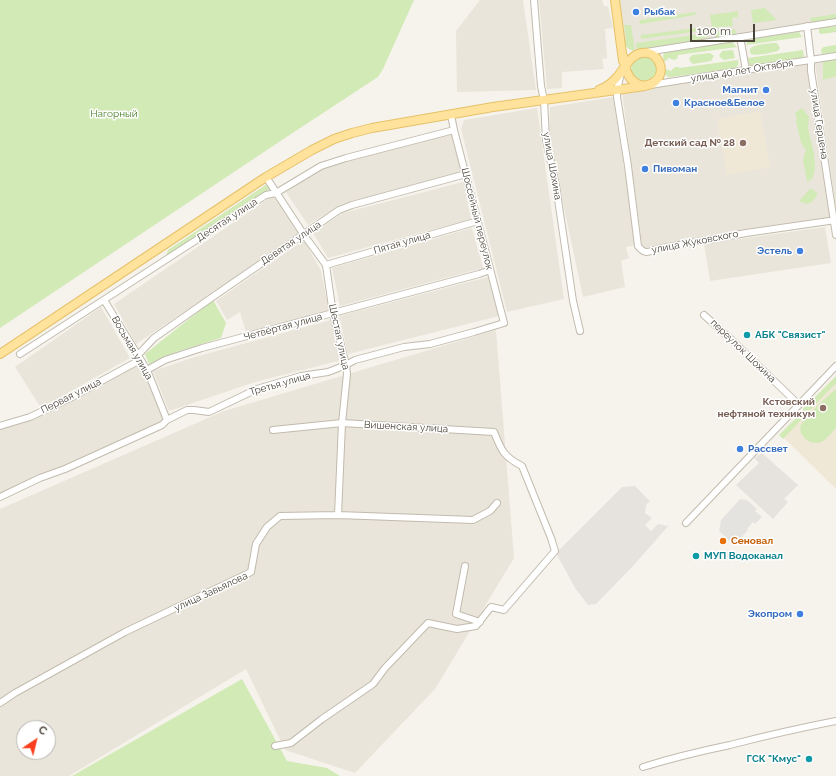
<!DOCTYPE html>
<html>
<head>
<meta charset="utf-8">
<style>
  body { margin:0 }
  #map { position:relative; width:836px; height:776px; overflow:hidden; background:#f6f3ec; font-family:Raleway,sans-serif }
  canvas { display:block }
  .north { position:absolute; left:16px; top:720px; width:40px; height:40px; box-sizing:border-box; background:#fff; border:1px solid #b7b4b0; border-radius:50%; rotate:35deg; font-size:11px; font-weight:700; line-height:16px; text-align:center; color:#4b4439 }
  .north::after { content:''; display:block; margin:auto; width:14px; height:18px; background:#fc3f1d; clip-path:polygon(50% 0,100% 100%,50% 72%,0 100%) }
  .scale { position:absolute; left:690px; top:24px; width:65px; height:18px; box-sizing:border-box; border:2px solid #4b4439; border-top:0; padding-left:5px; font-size:12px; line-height:14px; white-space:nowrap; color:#4b4439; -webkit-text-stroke:3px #fff; paint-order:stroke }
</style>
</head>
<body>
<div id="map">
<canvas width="836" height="776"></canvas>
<div class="north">С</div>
<div class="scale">100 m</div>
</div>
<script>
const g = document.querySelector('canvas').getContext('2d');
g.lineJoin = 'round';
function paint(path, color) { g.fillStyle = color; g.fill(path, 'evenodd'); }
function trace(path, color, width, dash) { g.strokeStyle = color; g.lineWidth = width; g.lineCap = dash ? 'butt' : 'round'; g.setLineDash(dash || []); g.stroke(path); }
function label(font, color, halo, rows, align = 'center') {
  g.font = font + ' Raleway,sans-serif'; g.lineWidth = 3; g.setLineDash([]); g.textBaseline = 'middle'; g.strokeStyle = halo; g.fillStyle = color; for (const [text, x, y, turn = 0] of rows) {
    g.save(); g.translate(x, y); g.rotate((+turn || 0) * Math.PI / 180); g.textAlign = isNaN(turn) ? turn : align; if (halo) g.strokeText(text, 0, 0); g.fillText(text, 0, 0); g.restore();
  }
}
paint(new Path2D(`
  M 480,0 L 523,0 L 536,90 L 457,92 L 456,31 Z
  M 539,0 L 602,0 L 604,6 L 608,6 L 613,28 L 605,29 L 607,58 L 602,59 L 604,69 L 562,72 L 562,88 L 547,89 Z
  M 619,0 L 836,0 L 836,18 L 643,49 L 634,50 L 625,42 Z
  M 836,59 L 836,208 L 815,63 Z
  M 808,64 L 830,217 L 745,229 L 656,245 L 646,249 L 644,248 L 642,245 L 622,92 Z
  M 613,97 L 636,245 L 626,247 L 629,258 L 621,261 L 625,287 L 583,297 L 549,138 L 550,107 Z
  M 537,108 L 564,299 L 507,312 L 461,129 L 464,120 Z
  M 451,132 L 463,172 L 341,204 L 308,225 L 286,192 L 325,167 Z
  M 463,182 L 471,219 L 328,258 L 313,233 L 343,213 Z
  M 274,195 L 301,233 L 136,344 L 114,304 Z
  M 825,227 L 831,263 L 710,281 L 704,244 Z
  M 472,228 L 483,268 L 340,306 L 332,268 Z
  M 304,240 L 321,271 L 329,311 L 246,332 L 240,312 L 227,320 L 216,301 Z
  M 488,277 L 499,316 L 348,354 L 339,316 Z
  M 101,307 L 130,358 L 41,408 L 15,367 Z
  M 331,320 L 342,360 L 255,382 L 169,411 L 153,371 L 195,357 Z
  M 496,330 L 514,558 L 435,689 L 355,773 L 285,750 L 246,669 L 69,776 L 0,776 L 0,509 L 224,411 ZM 24,728 L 48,728 L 48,752 L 24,752 Z
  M 140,360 L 167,420 L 0,497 L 0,426 L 30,417 Z`), '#eae5da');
paint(new Path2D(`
  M 762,453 L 798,485 L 784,499 L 788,502 L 773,519 L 736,485 L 759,463 L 754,458 Z
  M 635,486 L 650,501 L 646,505 L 645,513 L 652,518 L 645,525 L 651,531 L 658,524 L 667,526 L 670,524 L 633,566 L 596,604 L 588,605 L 575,588 L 556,553 L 622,487 Z`), '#e6e2dd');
paint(new Path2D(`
  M 760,111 L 770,167 L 727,175 L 717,119 Z
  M 836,380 L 836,489 L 782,436 Z`), '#efe8d6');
paint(new Path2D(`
  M 0,0 L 414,0 L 383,69 L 378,77 L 288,136 L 0,328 Z
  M 765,8 L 777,20 L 753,23 L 751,10 Z
  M 738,11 L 738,17 L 732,18 L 733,26 L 712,28 L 710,15 Z
  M 696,12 L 695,15 L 641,24 L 639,22 L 640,20 Z
  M 836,14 L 836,19 L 812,23 L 810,18 Z
  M 624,25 L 631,25 L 635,51 C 628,50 625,46 624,40 L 626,39 Z
  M 836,26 L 836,32 L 822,34 L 819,33 L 819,28 Z
  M 705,27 L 707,30 L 641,39 L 641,35 Z
  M 735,29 L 736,35 L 717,38 L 712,34 L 712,32 Z
  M 799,32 L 802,37 L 746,45 L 748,39 Z
  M 709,33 L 707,38 L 637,51 L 636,43 Z
  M 731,41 L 737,47 L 678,55 L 677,59 L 674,60 L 669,58 L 664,62 L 663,56 L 665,52 Z
  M 773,43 L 777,43 L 780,48 L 778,51 C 769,53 759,56 751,54 C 750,53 750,51 750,50 C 751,44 768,44 773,43 Z
  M 836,45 L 836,52 L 822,54 L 821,50 L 823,47 Z
  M 733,50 L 735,58 L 724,60 L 719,56 L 722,51 Z
  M 803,50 L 804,57 L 750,66 L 748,61 L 748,58 Z
  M 710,53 L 714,56 L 711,61 L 693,64 L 690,61 L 689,59 L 692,55 Z
  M 641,56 L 651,57 L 658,66 C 656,79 655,80 643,83 C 633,77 628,74 633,62 Z
  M 738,60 C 739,64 738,66 735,68 L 671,77 L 668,77 L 665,74 L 665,69 L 671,71 L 675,67 L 679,67 L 679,68 Z
  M 836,60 L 836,76 L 823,80 L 823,61 Z
  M 802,108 L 809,117 L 808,128 L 814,154 L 815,167 L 813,178 L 807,182 L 803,160 L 806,150 L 801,143 L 796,121 L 797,118 L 795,113 Z
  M 267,184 L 270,189 L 166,256 L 168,250 Z
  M 810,189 L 812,189 L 817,193 L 817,196 C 811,204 808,206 799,201 Z
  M 213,300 L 226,323 L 221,338 L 179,351 L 149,364 L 145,354 Z
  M 836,376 L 836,384 L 832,387 L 783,439 L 779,435 L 797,417 L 806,405 L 811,401 Z
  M 836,389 L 836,428 C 832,432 828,438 823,441 C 813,448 797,436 801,425 C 805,416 828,396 836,389 Z
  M 242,679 L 287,761 L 327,768 L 340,776 L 72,776 Z`), '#d2eab5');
paint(new Path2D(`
  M 740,499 L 747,500 L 757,509 L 755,511 L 762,517 L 755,524 L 753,522 L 747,529 L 748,530 L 736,543 L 733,544 L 719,531 L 721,520 Z`), '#e5e3e0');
const minor = new Path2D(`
  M 534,0 L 541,86 L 544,100 L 546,140 L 556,186 L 573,301 L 580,331
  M 807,26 L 811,60 L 811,71 L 836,235
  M 740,37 L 746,70
  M 646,52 L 836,22
  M 621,73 L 617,90 L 617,97 L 628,166 L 638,246 C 645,255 648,252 657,249 L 746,233 L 836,220
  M 650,85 L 836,56
  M 266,177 L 304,235 L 326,265 L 333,314 L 346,365 L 347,374 L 342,423 L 338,515
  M 326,265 L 478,221
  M 104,300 L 147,370 L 167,420
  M 704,315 L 736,344 L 799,405
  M 20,354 L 266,195 L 276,193 L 321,166 L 346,158 L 454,130
  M 138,355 L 154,338 L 214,296 L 339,210 L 352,205 L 466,174
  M 147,370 L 165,360 L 202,348 L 479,274 L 490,270
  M 0,426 L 30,417 L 70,398 L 140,360
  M 273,430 L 342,423 L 494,432 C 501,450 504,457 522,466 L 551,538 L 555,551 L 504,610 L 491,607 L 476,626 L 457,629 L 428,623 L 385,668 L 373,684 L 322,719 L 291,743 L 275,746
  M 0,497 L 40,478 L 65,469 L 162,425 L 167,420 L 187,410 L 194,410 L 209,412 L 257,389 L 301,376 L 328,372 L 346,365 L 355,360 L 404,347 L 430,344 L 474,332 L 504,323 L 454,130 L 451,115
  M 686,523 L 836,366
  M 465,566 L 456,614 L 480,622
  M 0,703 L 15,693 L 125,632 L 251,572 L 256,544 L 267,527 L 280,516 L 338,515 L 473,520 L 490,511 L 497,503
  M 643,767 C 672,758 701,751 730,745 C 765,736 800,728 836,721`);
const major = new Path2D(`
  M 615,0 L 623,61
  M 599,90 C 607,87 613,82 618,76 C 626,66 633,50 648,53 C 653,54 657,58 659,62 C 667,79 646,93 633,81 C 627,76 624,63 623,56
  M 0,354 L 266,177 L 312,150 L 334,139 L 352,133 L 372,128 L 493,107 L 645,86`);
trace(minor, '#c2bbae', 8);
trace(major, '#e6c16a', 10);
trace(minor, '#fff', 6);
trace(major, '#ffe39c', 8);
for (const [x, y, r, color] of [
  [636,12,4,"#3f7fe0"],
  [766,90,4,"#3f7fe0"],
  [676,103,4,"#3f7fe0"],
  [743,143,4,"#8d6e63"],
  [645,169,4,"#3f7fe0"],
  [800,251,4,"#3f7fe0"],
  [747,335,4,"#0f9aa8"],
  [823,408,4,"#8d6e63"],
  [740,449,4,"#3f7fe0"],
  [723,541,4,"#e8710a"],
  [696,556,4,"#0f9aa8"],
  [800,614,4,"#3f7fe0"],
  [809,759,4,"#0f9aa8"]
]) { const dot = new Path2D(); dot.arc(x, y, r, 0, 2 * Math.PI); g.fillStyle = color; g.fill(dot); trace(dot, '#fff', 1.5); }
label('bold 10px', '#366cbe', '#fff', [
  ["Рыбак",644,12],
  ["Магнит",758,90,"right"],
  ["Красное&Белое",684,103],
  ["Пивоман",653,169],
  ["Эстель",792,251,"right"],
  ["Рассвет",748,449],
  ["Экопром",792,614,"right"]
], 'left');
label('10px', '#4b4439', '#fff', [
  ["улица 40 лет Октября",742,71,-9],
  ["улица Герцена",819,124,81],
  ["улица Шохина",552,166,80],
  ["Шоссейный переулок",477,219,76],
  ["Десятая улица",227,220,-33],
  ["улица Жуковского",695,242,-11],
  ["Девятая улица",291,243,-34],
  ["Пятая улица",402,243,-16],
  ["Четвёртая улица",283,327,-15],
  ["Шестая улица",339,337,78],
  ["Восьмая улица",132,348,60],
  ["переулок Шохина",743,351,44],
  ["Третья улица",280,384,-16],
  ["Первая улица",71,396,-27],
  ["Вишенская улица",406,427,3],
  ["улица Завьялова",211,592,-25]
]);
label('10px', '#4a7f2a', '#fff', [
  ["Нагорный",114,114]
]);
label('bold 10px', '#785e54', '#fff', [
  ["Детский сад № 28",735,143],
  ["Кстовский",815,402],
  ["нефтяной техникум",815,414]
], 'right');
label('bold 10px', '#0d838f', '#fff', [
  ["АБК \"Связист\"",755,335],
  ["МУП Водоканал",704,556],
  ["ГСК \"Кмус\"",801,759,"right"]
], 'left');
label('bold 10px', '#c56008', '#fff', [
  ["Сеновал",731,541]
], 'left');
</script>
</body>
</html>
